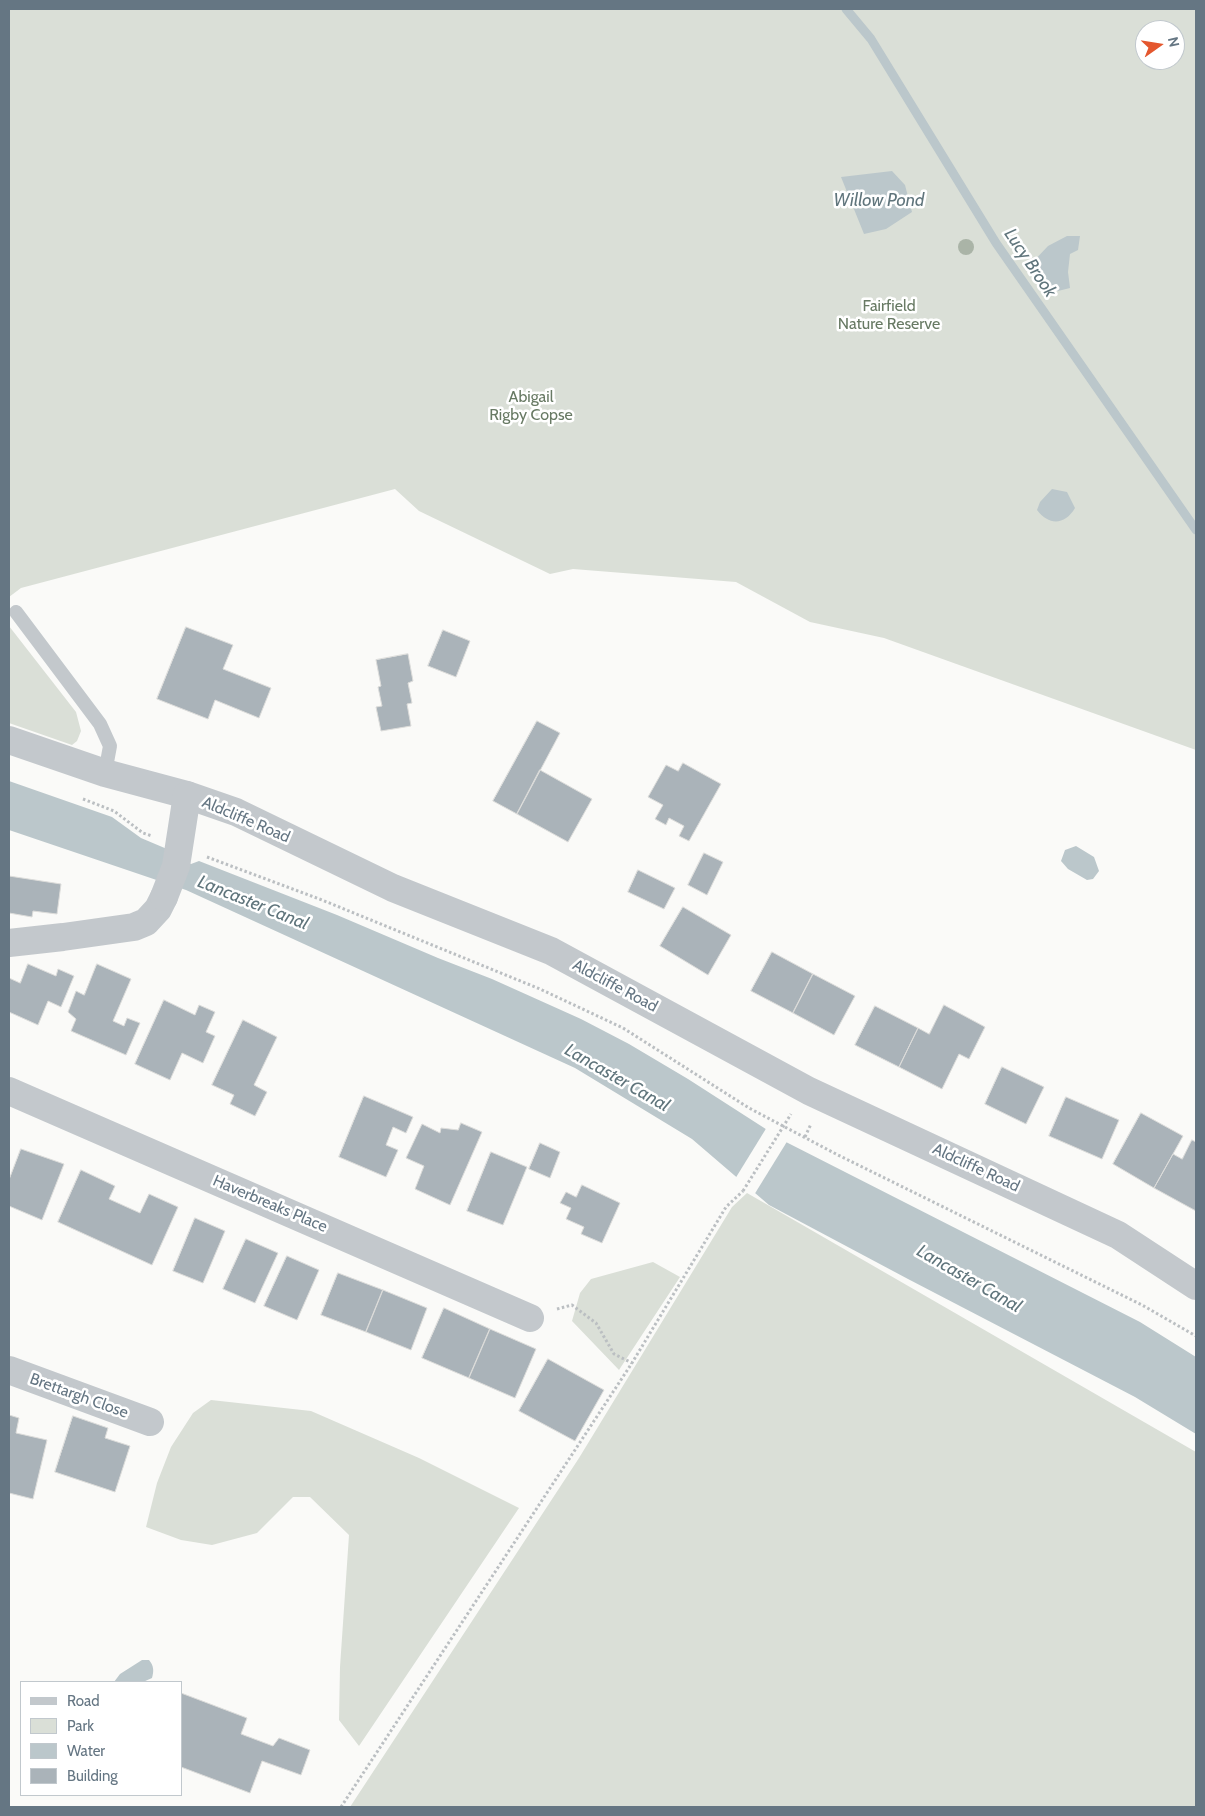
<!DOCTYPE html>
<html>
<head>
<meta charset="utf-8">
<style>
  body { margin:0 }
  #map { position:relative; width:1205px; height:1816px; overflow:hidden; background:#fafaf8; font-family:Cabin,sans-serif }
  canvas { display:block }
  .frame { position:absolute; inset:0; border:10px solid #657683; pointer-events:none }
  .legend { position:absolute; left:20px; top:1681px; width:162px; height:115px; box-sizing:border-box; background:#fff; border:1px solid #c1c8cd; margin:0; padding:6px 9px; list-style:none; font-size:15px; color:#657683 }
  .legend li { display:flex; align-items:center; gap:10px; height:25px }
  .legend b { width:25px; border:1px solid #c1c8cd }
  .north { position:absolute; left:1135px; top:20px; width:50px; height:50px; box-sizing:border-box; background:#fff; border:1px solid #c1c8cd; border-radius:50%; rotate:77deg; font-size:14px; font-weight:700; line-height:20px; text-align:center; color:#657683 }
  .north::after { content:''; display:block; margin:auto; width:18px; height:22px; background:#e4572e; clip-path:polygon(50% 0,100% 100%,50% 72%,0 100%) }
</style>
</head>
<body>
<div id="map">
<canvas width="1205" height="1816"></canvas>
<div class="frame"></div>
<ul class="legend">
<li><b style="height:6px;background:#c3c8cc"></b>Road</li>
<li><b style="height:14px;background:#dadfd7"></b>Park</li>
<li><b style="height:14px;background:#bbc7cb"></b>Water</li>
<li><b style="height:14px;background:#aab3b9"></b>Building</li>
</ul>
<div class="north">N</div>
</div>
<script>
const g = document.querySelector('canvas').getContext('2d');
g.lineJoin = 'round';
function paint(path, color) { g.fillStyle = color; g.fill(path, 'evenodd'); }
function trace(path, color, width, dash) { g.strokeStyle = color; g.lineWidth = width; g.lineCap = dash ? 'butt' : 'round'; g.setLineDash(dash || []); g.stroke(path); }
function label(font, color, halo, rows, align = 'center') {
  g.font = font + ' Cabin,sans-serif'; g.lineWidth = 5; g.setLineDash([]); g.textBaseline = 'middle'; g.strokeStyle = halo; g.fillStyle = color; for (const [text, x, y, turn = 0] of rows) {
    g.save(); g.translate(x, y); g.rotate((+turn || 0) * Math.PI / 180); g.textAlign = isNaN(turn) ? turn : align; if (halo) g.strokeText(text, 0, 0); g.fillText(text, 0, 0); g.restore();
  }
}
paint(new Path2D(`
  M 9,9 L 1196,9 L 1196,750 L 884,638 L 810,622 L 736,582 L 573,569 L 550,574 L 419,511 L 395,489 L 21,588 L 9,597 ZM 1145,30 L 1175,30 L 1175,60 L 1145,60 Z
  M 9,626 L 76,712 L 81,731 L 77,741 L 72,745 L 9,723 Z
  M 747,1193 L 1196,1452 L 1196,1807 L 350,1807 L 579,1458 L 732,1207 Z
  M 653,1262 L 680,1277 L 619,1370 L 572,1321 L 580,1293 L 591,1279 Z
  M 211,1400 L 311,1411 L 419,1458 L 519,1508 L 359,1746 L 339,1720 L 340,1667 L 349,1535 L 310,1497 L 293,1497 L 257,1533 L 212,1545 L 181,1540 L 146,1527 L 157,1483 L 171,1447 L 193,1413 Z`), '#dadfd7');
paint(new Path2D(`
  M 892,171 L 905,185 L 912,212 L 886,229 L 864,234 L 841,177 Z
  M 1067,236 L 1080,236 L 1078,250 L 1070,254 L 1068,272 L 1070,288 L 1058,291 L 1040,283 L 1031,264 L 1048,246 Z
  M 1052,489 L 1067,492 L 1075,508 C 1065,525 1049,526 1037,510 L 1040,502 Z
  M 9,781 L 112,817 L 141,838 L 167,849 L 171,856 L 191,864 L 199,861 L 337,915 L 438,958 L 492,979 L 581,1019 L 629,1044 L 688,1079 L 786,1142 L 1140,1322 L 1196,1357 L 1196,1434 L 1135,1397 L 908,1279 L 769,1205 L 692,1139 L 575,1068 L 186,890 L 9,830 Z
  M 1076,846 L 1094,857 L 1099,871 L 1093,879 L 1087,880 L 1068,869 L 1061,861 L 1065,850 Z
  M 142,1660 L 149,1660 C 154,1666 154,1671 152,1678 L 143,1682 L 114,1682 L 120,1674 Z`), '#bbc7cb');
paint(new Path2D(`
  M 767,1127 L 788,1140 L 754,1195 L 735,1179 Z`), '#fafaf8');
trace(new Path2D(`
  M 846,9 L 871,39 L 996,243 L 1196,530`), '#bbc7cb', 9);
const building = new Path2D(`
  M 186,627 L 233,645 L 223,669 L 271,688 L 259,718 L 215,700 L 208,719 L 157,699 Z
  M 443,630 L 470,641 L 456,677 L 428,666 Z
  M 408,654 L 413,681 L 408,683 L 412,703 L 407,704 L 411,726 L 381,731 L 376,707 L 382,706 L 378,687 L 381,686 L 376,660 Z
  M 537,721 L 560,733 L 517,814 L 493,801 Z
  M 683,763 L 721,784 L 689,841 L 679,836 L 684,826 L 669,818 L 666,825 L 655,819 L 663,805 L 648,797 L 666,765 L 678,771 Z
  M 540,770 L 592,799 L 568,842 L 517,814 Z
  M 704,853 L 723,862 L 707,895 L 688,885 Z
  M 638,870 L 675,888 L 664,909 L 628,892 Z
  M 9,876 L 61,884 L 57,914 L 33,911 L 32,917 L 9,913 Z
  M 683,907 L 731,935 L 708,975 L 660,946 Z
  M 772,952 L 813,974 L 793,1013 L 751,991 Z
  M 28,964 L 56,976 L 58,969 L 74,976 L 61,1007 L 48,1001 L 38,1025 L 9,1012 L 9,978 L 20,983 Z
  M 97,964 L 131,979 L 113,1021 L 124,1026 L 127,1018 L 140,1023 L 126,1055 L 71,1031 L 76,1019 L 68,1012 L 76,991 L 84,995 Z
  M 813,974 L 855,996 L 834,1035 L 793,1013 Z
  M 164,1000 L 195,1015 L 199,1005 L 215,1012 L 206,1032 L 215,1036 L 203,1063 L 182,1053 L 170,1080 L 135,1064 Z
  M 944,1005 L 985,1027 L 969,1059 L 959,1054 L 942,1089 L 899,1067 L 918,1028 L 929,1034 Z
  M 875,1006 L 918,1028 L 899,1067 L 855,1045 Z
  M 243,1020 L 277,1037 L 254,1085 L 267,1092 L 255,1116 L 230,1104 L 234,1095 L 212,1085 Z
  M 1002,1067 L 1044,1087 L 1026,1124 L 985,1104 Z
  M 364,1096 L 413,1117 L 406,1133 L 393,1127 L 386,1145 L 398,1150 L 386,1177 L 339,1157 Z
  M 1066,1097 L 1119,1120 L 1102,1159 L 1049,1136 Z
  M 1141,1113 L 1183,1136 L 1154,1188 L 1113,1164 Z
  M 461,1123 L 482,1132 L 450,1205 L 415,1189 L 424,1166 L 406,1158 L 422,1124 L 440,1133 L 441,1128 L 458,1130 Z
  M 1192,1140 L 1196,1142 L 1196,1211 L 1154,1188 L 1173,1154 L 1182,1159 Z
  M 540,1143 L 560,1152 L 550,1178 L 529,1169 Z
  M 21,1149 L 64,1164 L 42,1220 L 9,1206 L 9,1180 Z
  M 491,1152 L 527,1167 L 503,1225 L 467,1211 Z
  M 81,1170 L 115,1186 L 109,1199 L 140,1213 L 149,1194 L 178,1207 L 152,1265 L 58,1222 Z
  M 582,1185 L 620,1203 L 602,1243 L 581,1234 L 584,1227 L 566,1219 L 571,1208 L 560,1203 L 566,1192 L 576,1197 Z
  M 195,1218 L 225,1231 L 203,1283 L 173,1271 Z
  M 246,1239 L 278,1253 L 255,1303 L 223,1289 Z
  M 287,1256 L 319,1270 L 297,1320 L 264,1306 Z
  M 338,1273 L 383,1290 L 366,1332 L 321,1315 Z
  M 383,1290 L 427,1308 L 411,1350 L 366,1332 Z
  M 444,1308 L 490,1329 L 469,1378 L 422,1358 Z
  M 490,1329 L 536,1349 L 515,1398 L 469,1378 Z
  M 548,1359 L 604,1390 L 575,1441 L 519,1411 Z
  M 9,1415 L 19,1418 L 16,1433 L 47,1440 L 33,1499 L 9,1493 Z
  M 73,1416 L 108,1428 L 105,1438 L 130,1446 L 115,1492 L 55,1472 Z
  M 181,1693 L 247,1718 L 241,1734 L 273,1746 L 279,1738 L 310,1750 L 301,1775 L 262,1761 L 250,1793 L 181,1767 Z`);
paint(building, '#aab3b9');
trace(building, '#dcdcda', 1);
trace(new Path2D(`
  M 83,799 L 114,811 L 143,833 L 152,836
  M 207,857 L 322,900 L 540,989 L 623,1028 L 749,1108 L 836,1154 L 1142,1305 L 1196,1336
  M 805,1137 L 811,1124
  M 557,1309 L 572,1305 L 596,1323 L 614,1354 L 632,1363
  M 341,1807 L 632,1363 L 726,1207 L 743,1191`), '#bbbfc2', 3, [2.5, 2.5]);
trace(new Path2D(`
  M 16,612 L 100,724 L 110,746 L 105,773`), '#c3c8cc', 14);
trace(new Path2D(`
  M 9,943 L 63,937 L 134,927 L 146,922 L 158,909 L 164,897
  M 9,1091 L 530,1318
  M 9,1370 L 150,1422`), '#c3c8cc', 28);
trace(new Path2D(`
  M 9,740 L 105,773 L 187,795 L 236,812 L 393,888 L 551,951 L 809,1091 L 1118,1235 L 1196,1286`), '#c3c8cc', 28);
trace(new Path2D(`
  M 743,1191 L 791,1114`), '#bbbfc2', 3, [2.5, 2.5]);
trace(new Path2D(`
  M 164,897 L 176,866 L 187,795`), '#c3c8cc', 28);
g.fillStyle = '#aab4a7';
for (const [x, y] of [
  [966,247]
]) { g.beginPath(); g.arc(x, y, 8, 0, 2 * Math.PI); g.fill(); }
label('16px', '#687a64', '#fff', [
  ["Fairfield",889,306],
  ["Nature Reserve",889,324],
  ["Abigail",531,397],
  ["Rigby Copse",531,415]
]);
label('16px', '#657683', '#fff', [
  ["Aldcliffe Road",246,820,23],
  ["Aldcliffe Road",615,986,28],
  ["Aldcliffe Road",976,1168,25],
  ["Haverbreaks Place",270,1204,23],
  ["Brettargh Close",79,1396,20]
]);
label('italic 18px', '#60757c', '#fff', [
  ["Willow Pond",879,201],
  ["Lucy Brook",1030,263,56],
  ["Lancaster Canal",253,903,22],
  ["Lancaster Canal",617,1078,30],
  ["Lancaster Canal",969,1279,30]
]);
</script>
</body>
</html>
